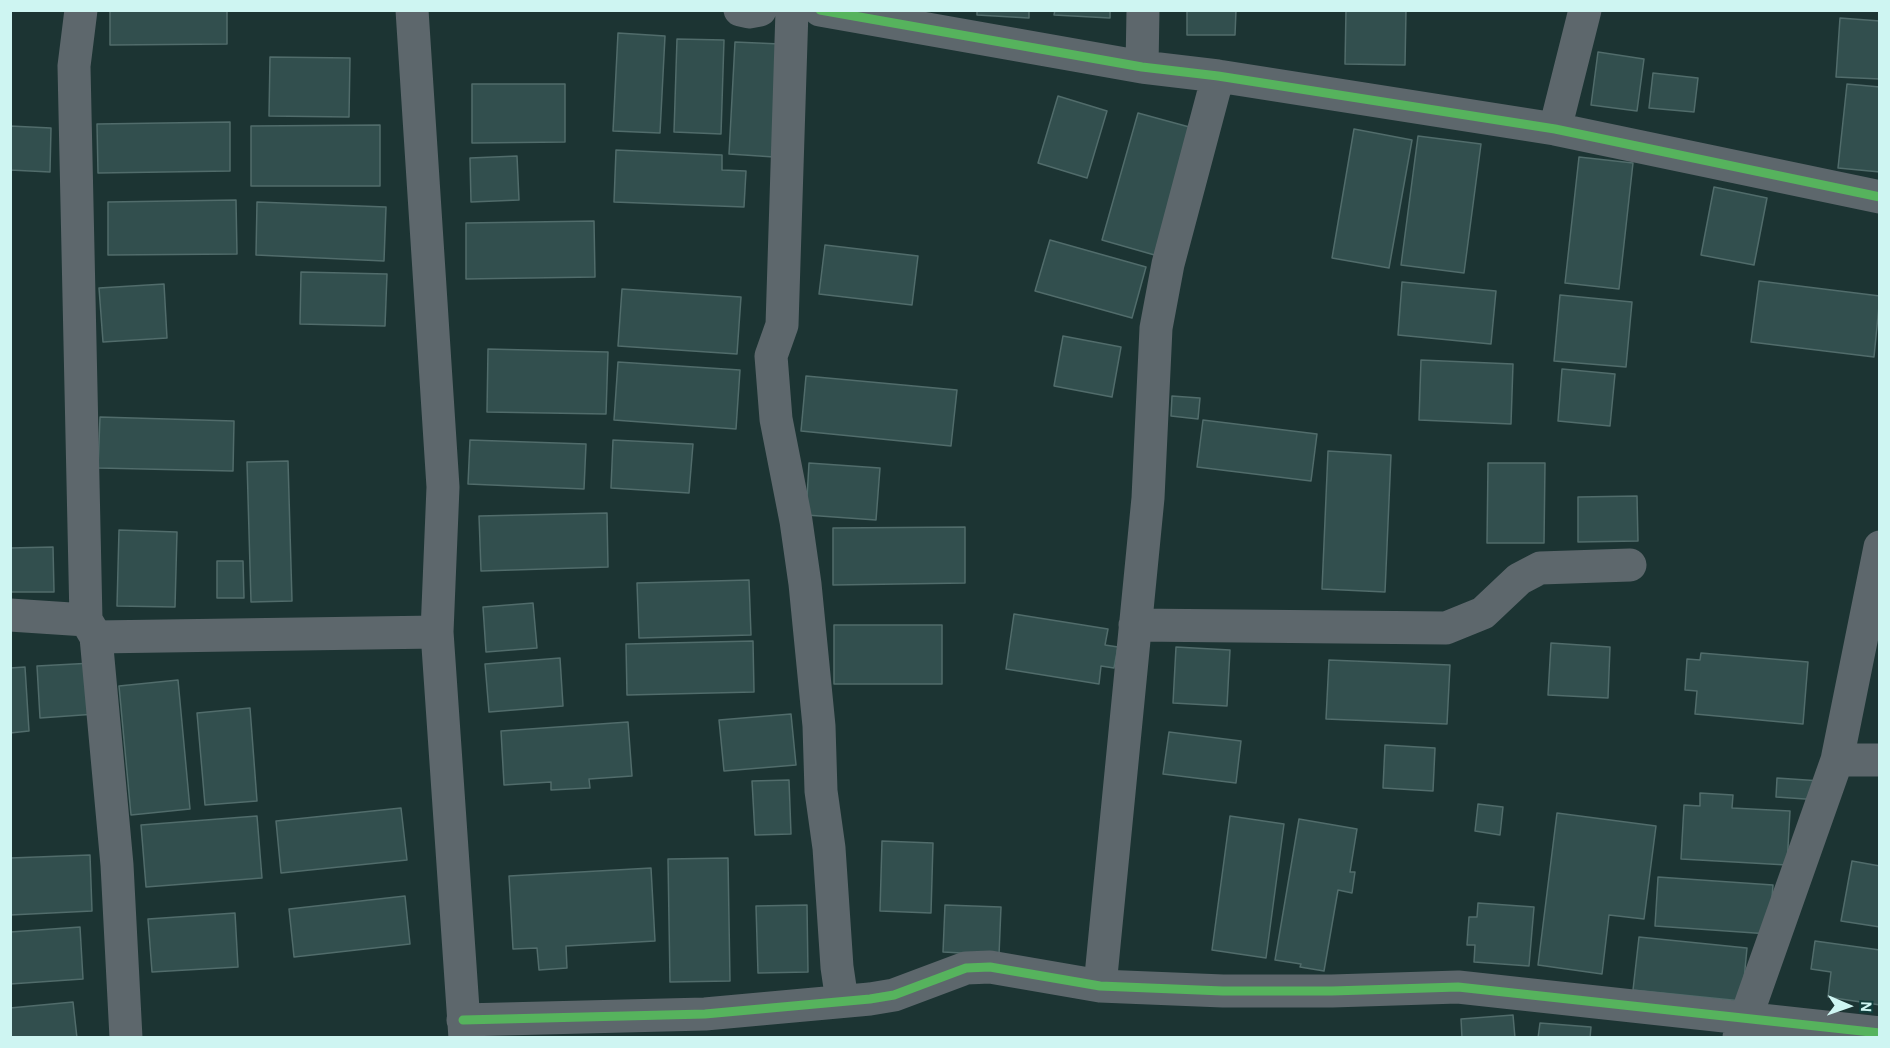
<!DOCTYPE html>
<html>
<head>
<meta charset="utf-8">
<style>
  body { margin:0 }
  #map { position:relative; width:1890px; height:1048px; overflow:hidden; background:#1c3433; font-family:"Alegreya Sans",sans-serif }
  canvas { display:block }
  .frame { position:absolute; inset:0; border:12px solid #cef5f2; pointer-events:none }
  .north { position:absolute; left:1818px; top:976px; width:60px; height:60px; -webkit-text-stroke:4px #113e3c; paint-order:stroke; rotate:92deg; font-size:16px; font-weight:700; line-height:24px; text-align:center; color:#cef5f2 }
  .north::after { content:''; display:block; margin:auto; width:21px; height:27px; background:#cef5f2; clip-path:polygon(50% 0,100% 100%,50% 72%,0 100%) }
</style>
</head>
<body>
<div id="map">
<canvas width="1890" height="1048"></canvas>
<div class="frame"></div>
<div class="north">N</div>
</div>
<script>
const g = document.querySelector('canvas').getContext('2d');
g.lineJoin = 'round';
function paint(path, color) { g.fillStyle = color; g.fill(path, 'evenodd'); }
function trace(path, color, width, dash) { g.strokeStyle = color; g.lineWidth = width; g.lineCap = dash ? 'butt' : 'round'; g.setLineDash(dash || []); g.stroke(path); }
const building = new Path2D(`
  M 110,10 L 227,10 L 227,44 L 110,45 Z
  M 977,10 L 1029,10 L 1029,18 L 977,15 Z
  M 1055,10 L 1110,10 L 1110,18 L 1054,15 Z
  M 1187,10 L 1236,10 L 1235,35 L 1187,35 Z
  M 1346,10 L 1406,10 L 1405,65 L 1345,64 Z
  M 1840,18 L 1880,21 L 1880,79 L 1836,77 Z
  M 618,33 L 665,36 L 660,133 L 613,131 Z
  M 677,39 L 724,40 L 721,134 L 674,132 Z
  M 735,42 L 780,44 L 774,157 L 729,154 Z
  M 1598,52 L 1644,59 L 1637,111 L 1591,105 Z
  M 270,57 L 350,58 L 349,117 L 269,116 Z
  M 1653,73 L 1698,78 L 1694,112 L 1649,108 Z
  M 472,84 L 565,84 L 565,142 L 472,143 Z
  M 1847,84 L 1880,87 L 1880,172 L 1838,168 Z
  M 1058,96 L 1107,111 L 1087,178 L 1038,163 Z
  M 1138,113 L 1193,128 L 1158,256 L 1102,240 Z
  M 230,122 L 230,171 L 98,173 L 97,124 Z
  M 380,125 L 380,186 L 251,186 L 251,126 Z
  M 10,126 L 51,128 L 50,172 L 10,170 Z
  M 1354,129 L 1412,140 L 1389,268 L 1332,258 Z
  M 1418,136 L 1481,144 L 1464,273 L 1401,265 Z
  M 616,150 L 722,155 L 722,170 L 746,171 L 744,207 L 614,202 Z
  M 517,156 L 519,200 L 471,202 L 470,158 Z
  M 1579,157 L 1633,163 L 1619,289 L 1565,283 Z
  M 1714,187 L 1767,198 L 1754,265 L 1701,255 Z
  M 236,200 L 237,254 L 108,255 L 108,202 Z
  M 257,202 L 386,207 L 384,261 L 256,255 Z
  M 594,221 L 595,277 L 466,279 L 466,223 Z
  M 1050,240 L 1146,267 L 1132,318 L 1035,291 Z
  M 825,245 L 918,256 L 912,305 L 819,294 Z
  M 301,272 L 387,274 L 385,326 L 300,324 Z
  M 1759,281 L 1880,296 L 1874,357 L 1751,342 Z
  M 1402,282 L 1496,291 L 1491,344 L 1398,335 Z
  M 164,284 L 167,338 L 103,342 L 99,288 Z
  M 622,289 L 741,297 L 737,354 L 618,346 Z
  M 1560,295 L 1632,302 L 1626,367 L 1554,361 Z
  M 1063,336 L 1121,347 L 1112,397 L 1054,386 Z
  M 488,349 L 608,352 L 606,414 L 487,412 Z
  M 1421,360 L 1513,364 L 1511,424 L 1419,420 Z
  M 618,362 L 740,370 L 736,429 L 614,420 Z
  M 1562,369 L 1615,374 L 1610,426 L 1558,421 Z
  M 806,376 L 957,390 L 951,446 L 801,431 Z
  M 1172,396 L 1200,398 L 1198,419 L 1171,416 Z
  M 100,417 L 234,421 L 233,471 L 98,468 Z
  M 1203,420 L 1317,434 L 1311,481 L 1197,467 Z
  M 470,440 L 586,444 L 584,489 L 468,484 Z
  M 613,440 L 693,444 L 689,493 L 611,488 Z
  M 1328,451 L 1391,455 L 1385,592 L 1322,589 Z
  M 288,461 L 292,601 L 251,602 L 247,462 Z
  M 809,463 L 880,468 L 876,520 L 806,515 Z
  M 1488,463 L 1545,463 L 1544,543 L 1487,543 Z
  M 1637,496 L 1638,541 L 1578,542 L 1578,497 Z
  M 607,513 L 608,567 L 481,571 L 479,516 Z
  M 965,527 L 965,583 L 833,585 L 833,528 Z
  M 119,530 L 177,532 L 175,607 L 117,606 Z
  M 53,547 L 54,592 L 10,592 L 10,548 Z
  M 217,561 L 243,561 L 244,598 L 217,598 Z
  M 749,580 L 751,635 L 639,638 L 637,583 Z
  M 533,603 L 537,648 L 486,652 L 483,607 Z
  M 1014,614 L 1108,629 L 1105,645 L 1118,647 L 1114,668 L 1101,666 L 1099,684 L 1006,669 Z
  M 834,625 L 942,625 L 942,684 L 834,684 Z
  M 753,641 L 754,692 L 627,695 L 626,644 Z
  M 1551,643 L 1610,647 L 1608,698 L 1548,695 Z
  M 1176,647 L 1230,650 L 1227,706 L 1173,703 Z
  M 1701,653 L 1808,662 L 1803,724 L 1695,714 L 1697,691 L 1685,690 L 1687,659 L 1700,660 Z
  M 560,658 L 563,706 L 489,712 L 485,664 Z
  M 1329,660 L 1450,665 L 1447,724 L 1326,719 Z
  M 93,663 L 96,714 L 40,718 L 37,666 Z
  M 25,667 L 29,731 L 10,733 L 10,668 Z
  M 178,680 L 190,809 L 131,815 L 119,686 Z
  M 250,708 L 257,801 L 205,805 L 197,713 Z
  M 791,714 L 796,765 L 724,771 L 719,720 Z
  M 628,722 L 632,776 L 589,779 L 590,788 L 551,790 L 551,782 L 504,785 L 501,731 Z
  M 1169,732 L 1241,741 L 1236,783 L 1163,774 Z
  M 1385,745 L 1435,748 L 1433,791 L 1383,788 Z
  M 1777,778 L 1821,781 L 1820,800 L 1776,797 Z
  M 789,780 L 791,834 L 755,835 L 752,781 Z
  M 1700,793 L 1733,795 L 1732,808 L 1790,811 L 1787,865 L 1681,859 L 1684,805 L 1700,806 Z
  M 1478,804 L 1503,807 L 1500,835 L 1475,831 Z
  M 401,808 L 407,860 L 281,873 L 276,821 Z
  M 1557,813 L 1656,826 L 1644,919 L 1609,915 L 1602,974 L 1538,965 Z
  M 257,816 L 262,878 L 146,887 L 141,825 Z
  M 1230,816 L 1284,824 L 1266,958 L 1212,950 Z
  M 1299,819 L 1357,829 L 1350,872 L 1355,872 L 1352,893 L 1338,890 L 1324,971 L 1300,967 L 1301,964 L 1275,960 Z
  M 882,841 L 933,843 L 931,913 L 880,911 Z
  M 90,855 L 92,911 L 10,915 L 10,858 Z
  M 728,858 L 730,981 L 670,982 L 668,859 Z
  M 1852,861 L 1880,866 L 1880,927 L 1841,921 Z
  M 651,868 L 655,941 L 566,946 L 567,968 L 539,970 L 537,948 L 513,949 L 509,876 Z
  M 1658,877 L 1773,885 L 1769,934 L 1655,926 Z
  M 405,896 L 410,944 L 294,957 L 289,909 Z
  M 1478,903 L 1534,907 L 1529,966 L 1474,962 L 1475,945 L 1467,945 L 1469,917 L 1477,917 Z
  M 807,905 L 808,972 L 758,973 L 756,906 Z
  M 945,905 L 1001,907 L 999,955 L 943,952 Z
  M 235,913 L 238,967 L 152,972 L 148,919 Z
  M 80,927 L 83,979 L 10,984 L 10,932 Z
  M 1639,937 L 1747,948 L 1742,1001 L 1633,990 Z
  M 1815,941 L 1880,950 L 1880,1005 L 1828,997 L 1831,972 L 1811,969 Z
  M 73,1002 L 77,1038 L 10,1038 L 10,1008 Z
  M 1513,1015 L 1515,1038 L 1462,1038 L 1461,1019 Z
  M 1540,1023 L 1591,1027 L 1590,1038 L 1538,1038 Z`);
paint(building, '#324f4e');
trace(building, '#516c6b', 1.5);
trace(new Path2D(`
  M 81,10 L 74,66 L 86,620
  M 412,10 L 443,487 L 437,632 L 465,1038
  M 740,10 L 749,12 L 760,10
  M 792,10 L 782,325 L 771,356 L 776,419 L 796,521 L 805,584 L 819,726 L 821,791 L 829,848 L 837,967 L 842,1001
  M 820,10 L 1142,67 L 1218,76 L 1555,129 L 1880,197
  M 1142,67 L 1143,10
  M 1555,129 L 1585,10
  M 10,615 L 86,620 L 96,637 L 437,632
  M 1135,625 L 1446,628 L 1483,613 L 1519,579 L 1540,568 L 1630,565
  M 96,637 L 117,865 L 126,1038
  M 1837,760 L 1880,760
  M 1100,986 L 1148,498 L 1156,328 L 1168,264 L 1218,76
  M 463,1020 L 705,1014 L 870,999 L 894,995 L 966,968 L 990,967 L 1100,986 L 1223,991 L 1332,991 L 1458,987 L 1880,1033
  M 1739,1037 L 1837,760 L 1880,547`), '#5d676c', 33);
trace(new Path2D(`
  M 820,10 L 1142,67 L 1218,76 L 1555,129 L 1880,197
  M 463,1020 L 705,1014 L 870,999 L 894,995 L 966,968 L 990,967 L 1100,986 L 1223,991 L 1332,991 L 1458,987 L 1880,1033`), '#56b35d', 9);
</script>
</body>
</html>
